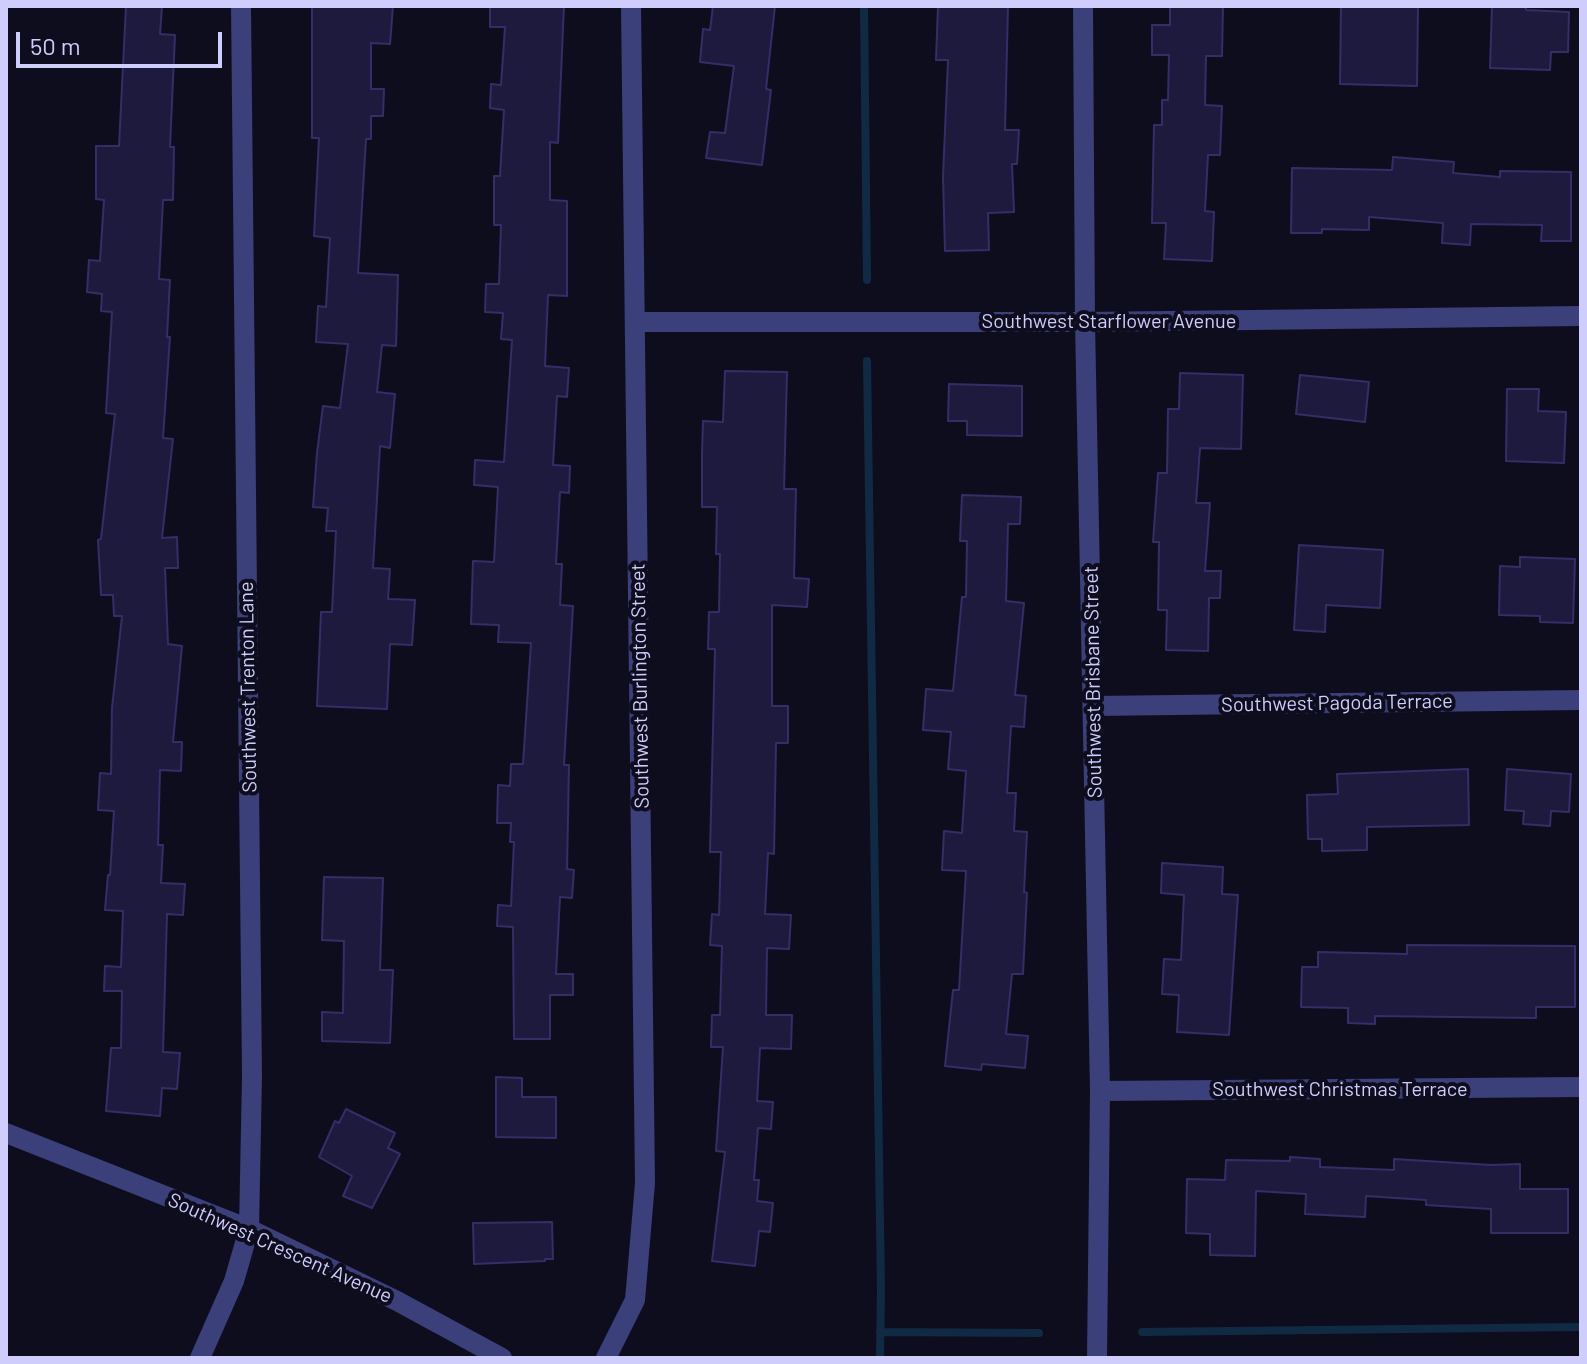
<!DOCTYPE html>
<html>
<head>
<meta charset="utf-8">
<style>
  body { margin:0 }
  #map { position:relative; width:1587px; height:1364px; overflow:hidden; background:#0e0d1e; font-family:Barlow,sans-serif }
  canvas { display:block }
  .frame { position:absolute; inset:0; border:8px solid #cecdfc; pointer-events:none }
  .scale { position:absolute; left:16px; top:32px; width:206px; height:36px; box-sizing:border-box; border:4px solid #cecdfc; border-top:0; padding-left:10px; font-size:24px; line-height:28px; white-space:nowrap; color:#cecdfc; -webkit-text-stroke:6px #0e0d1e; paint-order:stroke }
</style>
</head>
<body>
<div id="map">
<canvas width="1587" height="1364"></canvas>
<div class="frame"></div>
<div class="scale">50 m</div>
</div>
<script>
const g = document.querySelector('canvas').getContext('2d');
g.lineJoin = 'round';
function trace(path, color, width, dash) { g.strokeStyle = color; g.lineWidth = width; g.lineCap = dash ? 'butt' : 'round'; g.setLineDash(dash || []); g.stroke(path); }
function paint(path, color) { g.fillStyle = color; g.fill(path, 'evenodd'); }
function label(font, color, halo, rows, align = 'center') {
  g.font = font + ' Barlow,sans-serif'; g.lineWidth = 8; g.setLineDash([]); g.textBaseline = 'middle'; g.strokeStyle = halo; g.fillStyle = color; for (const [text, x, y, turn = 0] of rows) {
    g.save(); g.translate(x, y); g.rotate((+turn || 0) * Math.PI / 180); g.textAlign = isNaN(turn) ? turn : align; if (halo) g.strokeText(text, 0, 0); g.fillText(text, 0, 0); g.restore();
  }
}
trace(new Path2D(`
  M 864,6 L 867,280
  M 867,361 L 881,1289 L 880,1358
  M 880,1332 L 1039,1333
  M 1142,1332 L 1581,1327`), '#112a43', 8);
const building = new Path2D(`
  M 126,6 L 162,6 L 160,34 L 175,35 L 170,147 L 174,147 L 173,200 L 163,200 L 159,279 L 170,280 L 167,337 L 170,337 L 163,438 L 173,439 L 162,538 L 177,537 L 178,568 L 165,568 L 168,644 L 182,646 L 173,742 L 182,742 L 181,771 L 160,770 L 158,845 L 163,845 L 161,883 L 185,884 L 183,915 L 167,914 L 163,1052 L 180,1053 L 177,1089 L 162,1088 L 160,1116 L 106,1111 L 111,1048 L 121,1048 L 122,991 L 104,991 L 105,966 L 121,967 L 123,911 L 105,910 L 108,875 L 110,875 L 114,811 L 98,810 L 100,773 L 111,774 L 112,708 L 122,616 L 114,616 L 113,595 L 101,595 L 98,540 L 101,539 L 115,414 L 106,413 L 112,312 L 101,311 L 102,294 L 87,292 L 89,260 L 100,261 L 104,200 L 96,199 L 96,146 L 119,146 Z
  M 312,6 L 393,6 L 390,44 L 371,43 L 371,89 L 384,89 L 383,116 L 371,116 L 371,139 L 366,139 L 358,273 L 398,275 L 396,346 L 382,345 L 377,392 L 395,394 L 390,448 L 380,446 L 373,568 L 390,569 L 388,599 L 415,600 L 412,645 L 390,644 L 387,709 L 317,706 L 321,612 L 332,612 L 336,531 L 326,531 L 328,508 L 313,507 L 317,453 L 323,406 L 340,408 L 348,344 L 316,342 L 318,306 L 326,307 L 330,238 L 314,236 L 319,138 L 312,138 Z
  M 490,6 L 564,6 L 558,143 L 550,142 L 550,200 L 567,201 L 567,296 L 548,295 L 545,366 L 569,368 L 567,397 L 557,396 L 553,465 L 570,466 L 569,493 L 560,492 L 556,564 L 562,564 L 560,605 L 573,606 L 564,765 L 569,765 L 567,869 L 574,870 L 572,898 L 560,897 L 556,974 L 573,974 L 573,995 L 550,995 L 550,1039 L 514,1039 L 513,927 L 497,926 L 498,905 L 511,906 L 514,842 L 510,842 L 511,823 L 497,823 L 498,785 L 510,786 L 511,764 L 523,764 L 531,643 L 498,642 L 499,625 L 471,624 L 473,561 L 494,562 L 498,487 L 474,485 L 475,460 L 504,462 L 512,340 L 501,339 L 503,313 L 485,312 L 486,284 L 499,284 L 501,225 L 494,225 L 494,176 L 500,176 L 504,110 L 490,108 L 491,84 L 501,85 L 505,27 L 490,27 Z
  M 713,6 L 775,6 L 766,89 L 771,90 L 762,165 L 706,158 L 710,132 L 725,133 L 734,66 L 700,62 L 703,29 L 710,30 Z
  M 938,6 L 1008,6 L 1005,130 L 1019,130 L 1017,164 L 1012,164 L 1014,212 L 988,213 L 989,250 L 945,251 L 943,177 L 948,60 L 936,60 Z
  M 1170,6 L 1223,6 L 1222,56 L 1206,56 L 1205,105 L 1222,106 L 1220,155 L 1208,155 L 1205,211 L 1214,212 L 1212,261 L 1164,259 L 1166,223 L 1152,223 L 1154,125 L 1162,125 L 1162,100 L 1168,100 L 1169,55 L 1152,55 L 1152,25 L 1170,25 Z
  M 1341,6 L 1418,6 L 1417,86 L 1340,84 Z
  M 1492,6 L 1526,6 L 1526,10 L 1569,12 L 1568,52 L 1551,52 L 1550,70 L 1490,68 Z
  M 1393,157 L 1454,162 L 1453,173 L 1500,177 L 1500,171 L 1571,172 L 1571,241 L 1541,241 L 1542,225 L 1471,224 L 1470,245 L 1442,243 L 1443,223 L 1369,217 L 1369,230 L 1322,229 L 1322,233 L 1291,233 L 1292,168 L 1392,170 Z
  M 725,371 L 787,372 L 784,489 L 796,489 L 794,578 L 809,579 L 807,607 L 772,605 L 772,706 L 788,706 L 788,743 L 776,743 L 774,854 L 768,853 L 765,914 L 791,915 L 789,949 L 767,948 L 766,1015 L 792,1015 L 791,1049 L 760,1048 L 757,1101 L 773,1102 L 771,1129 L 758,1128 L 754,1180 L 759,1180 L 757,1201 L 773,1203 L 770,1232 L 759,1231 L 755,1266 L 712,1261 L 725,1152 L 716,1151 L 723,1047 L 711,1047 L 712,1015 L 720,1015 L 722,946 L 710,945 L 712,914 L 719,915 L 721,852 L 710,852 L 715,649 L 708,649 L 709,612 L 719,612 L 720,554 L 716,554 L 717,507 L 702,507 L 702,454 L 703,421 L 723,422 Z
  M 1180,373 L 1243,375 L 1241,449 L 1200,448 L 1196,503 L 1210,503 L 1205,571 L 1221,571 L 1220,598 L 1209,598 L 1208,651 L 1166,650 L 1167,610 L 1158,610 L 1159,542 L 1153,542 L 1158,473 L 1167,473 L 1168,409 L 1179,409 Z
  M 1300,375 L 1369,382 L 1365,422 L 1296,414 Z
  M 949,384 L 1022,386 L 1022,436 L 967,435 L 967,421 L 948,421 Z
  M 1507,389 L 1539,389 L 1538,411 L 1566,412 L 1564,463 L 1506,461 Z
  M 962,495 L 1021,497 L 1020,524 L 1008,524 L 1006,601 L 1024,603 L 1015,695 L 1026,696 L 1024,727 L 1011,726 L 1007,793 L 1016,793 L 1014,831 L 1027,832 L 1024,892 L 1027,893 L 1023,974 L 1012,974 L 1006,1034 L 1028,1036 L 1025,1068 L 982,1064 L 981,1070 L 945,1066 L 953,990 L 959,990 L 966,871 L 942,870 L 944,831 L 962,833 L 966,771 L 948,769 L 951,732 L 923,730 L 926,689 L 953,691 L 962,597 L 966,597 L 967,541 L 960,541 Z
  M 1299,545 L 1383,550 L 1380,608 L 1326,605 L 1325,632 L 1294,630 Z
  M 1520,557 L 1575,559 L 1573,623 L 1540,622 L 1540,616 L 1499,615 L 1500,566 L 1520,567 Z
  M 1468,769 L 1469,825 L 1367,827 L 1367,850 L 1322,851 L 1322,839 L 1308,839 L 1307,795 L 1338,794 L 1337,774 Z
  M 1507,769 L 1571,774 L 1569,812 L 1551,811 L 1550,826 L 1523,824 L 1524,811 L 1505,810 Z
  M 1162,863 L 1223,867 L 1222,894 L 1238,895 L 1229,1035 L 1177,1032 L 1179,995 L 1162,994 L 1164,959 L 1181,960 L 1184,895 L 1161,893 Z
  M 324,877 L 383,878 L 380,970 L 393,970 L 390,1043 L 322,1041 L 322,1012 L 343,1013 L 344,941 L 322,940 Z
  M 1407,945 L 1575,946 L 1575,1007 L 1536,1007 L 1536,1018 L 1375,1016 L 1375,1024 L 1348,1023 L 1348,1008 L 1301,1007 L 1302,967 L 1318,967 L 1318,952 L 1407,954 Z
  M 496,1077 L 522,1078 L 522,1097 L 556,1097 L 556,1138 L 496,1137 Z
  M 346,1109 L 395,1133 L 388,1148 L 400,1154 L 372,1208 L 343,1196 L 352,1176 L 319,1157 L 335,1121 L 339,1123 Z
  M 1290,1157 L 1320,1159 L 1320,1167 L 1394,1170 L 1394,1159 L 1491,1165 L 1520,1164 L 1520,1189 L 1568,1189 L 1568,1233 L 1491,1233 L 1491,1209 L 1426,1205 L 1426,1200 L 1366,1196 L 1365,1217 L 1305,1214 L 1306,1194 L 1256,1191 L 1255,1256 L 1210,1255 L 1210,1234 L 1186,1233 L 1187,1179 L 1225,1180 L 1226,1160 L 1290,1161 Z
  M 552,1222 L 553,1259 L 545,1259 L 545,1261 L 474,1264 L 473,1223 Z`);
paint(building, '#1e1a3d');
trace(building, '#342e68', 2);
trace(new Path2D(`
  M 1083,6 L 1085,322 L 1100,1091 L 1097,1358
  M 636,322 L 1085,322 L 1581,316
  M 1094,706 L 1581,700
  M 1100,1091 L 1581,1087
  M 6,1133 L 249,1229 L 397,1301 L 502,1358
  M 200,1358 L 234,1281 L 249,1229 L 252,1076 L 241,6
  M 606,1358 L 635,1300 L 645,1183 L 631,6`), '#3b3f7a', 20);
label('20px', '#cecdfc', '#0e0d1e', [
  ["Southwest Starflower Avenue",1109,321],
  ["Southwest Brisbane Street",1093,682,-91],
  ["Southwest Burlington Street",640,686,-91],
  ["Southwest Trenton Lane",248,687,-91],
  ["Southwest Pagoda Terrace",1337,703,-1],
  ["Southwest Christmas Terrace",1340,1089],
  ["Southwest Crescent Avenue",280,1248,24]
]);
</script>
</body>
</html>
